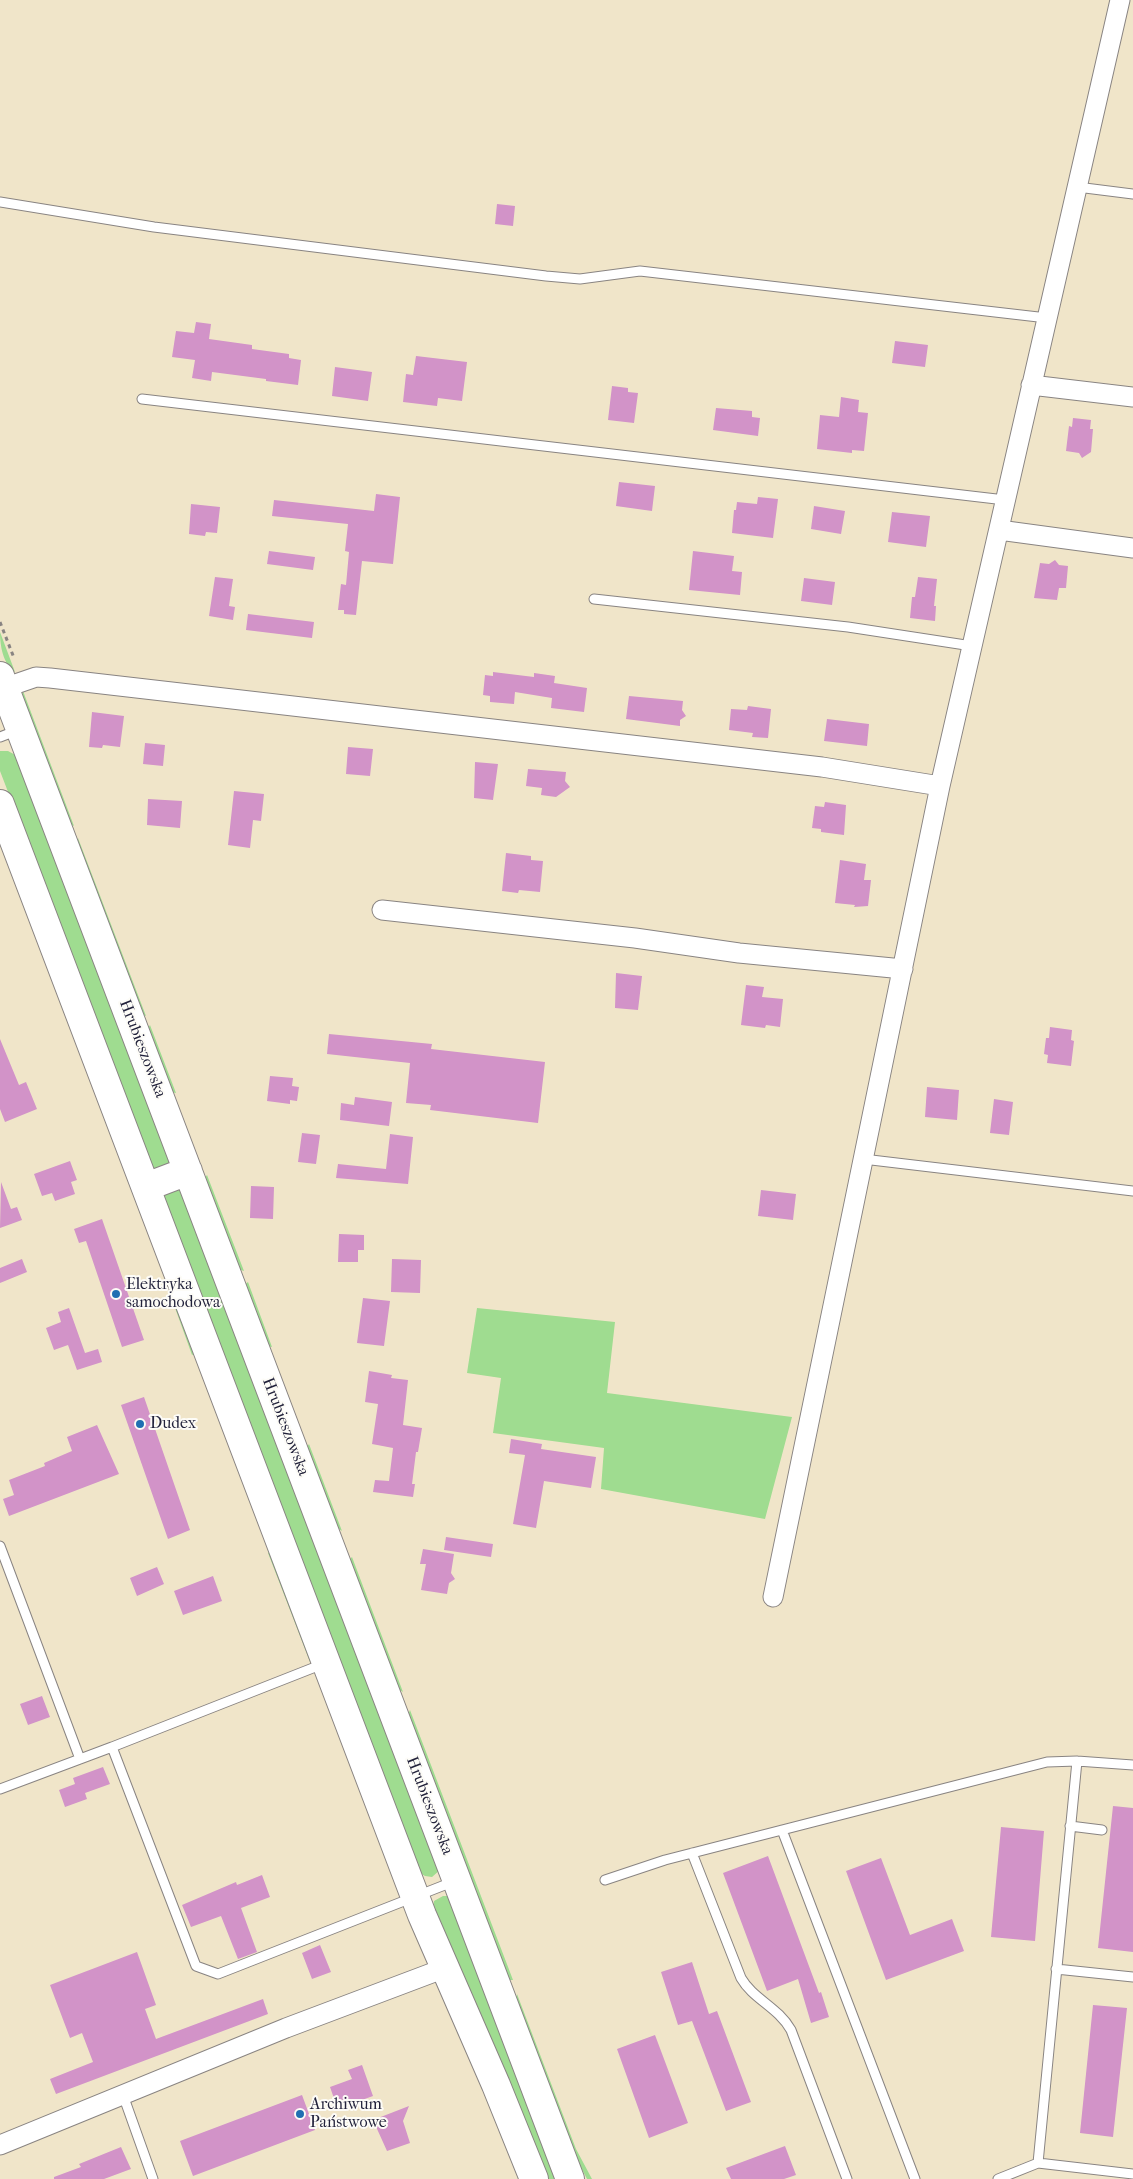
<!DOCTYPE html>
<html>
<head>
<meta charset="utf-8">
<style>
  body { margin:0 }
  canvas { display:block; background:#f0e5c9 }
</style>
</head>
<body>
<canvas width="1133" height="2179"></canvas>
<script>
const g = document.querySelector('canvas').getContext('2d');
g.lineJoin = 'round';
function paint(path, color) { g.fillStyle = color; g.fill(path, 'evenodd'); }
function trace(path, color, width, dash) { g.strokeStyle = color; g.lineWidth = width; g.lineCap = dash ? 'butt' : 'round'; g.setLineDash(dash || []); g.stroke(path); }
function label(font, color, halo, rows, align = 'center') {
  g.font = font + ' "IM FELL French Canon",serif'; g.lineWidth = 4; g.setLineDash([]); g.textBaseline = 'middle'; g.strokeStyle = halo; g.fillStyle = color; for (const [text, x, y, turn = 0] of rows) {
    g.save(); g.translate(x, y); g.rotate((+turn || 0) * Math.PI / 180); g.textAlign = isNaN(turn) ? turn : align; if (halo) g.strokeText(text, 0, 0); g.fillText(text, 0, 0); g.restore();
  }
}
paint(new Path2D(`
  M 0,632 L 15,672 C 3,664 0,646 0,632 Z
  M 23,691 L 74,826 L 70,824 L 22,695 Z
  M 0,751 L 8,751 L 19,757 L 175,1161 L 155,1170 L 152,1167 L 0,771 Z
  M 78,838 L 146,1016 L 143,1015 L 77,841 Z
  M 150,1025 L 176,1093 L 171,1092 L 147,1030 Z
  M 207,1175 L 244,1271 L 238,1269 L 204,1179 Z
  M 180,1187 L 440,1870 L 432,1877 L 425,1876 L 420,1873 L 165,1202 L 165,1195 L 169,1189 Z
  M 248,1282 L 272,1347 L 267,1346 L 244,1285 Z
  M 177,1303 L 196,1353 L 192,1355 L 174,1305 Z
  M 477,1308 L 615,1322 L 607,1393 L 792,1417 L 765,1519 L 601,1489 L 604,1448 L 493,1433 L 501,1378 L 467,1373 Z
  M 309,1444 L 342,1531 L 336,1527 L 307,1447 Z
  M 271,1551 L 313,1661 L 310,1662 L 268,1553 Z
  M 352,1557 L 403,1692 L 398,1689 L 349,1560 Z
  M 410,1710 L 513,1980 L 509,1980 L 408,1715 Z
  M 443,1896 L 449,1896 L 561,2179 L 547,2179 L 433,1910 L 434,1901 Z
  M 517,1994 L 576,2149 L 592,2179 L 587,2179 L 574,2154 L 516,2001 Z`), '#9fdc90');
paint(new Path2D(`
  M 497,204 L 515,206 L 513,226 L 495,224 Z
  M 196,322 L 211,324 L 209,339 L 252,345 L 252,349 L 289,354 L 289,358 L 301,360 L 298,385 L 266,381 L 266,379 L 212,372 L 211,381 L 192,378 L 195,360 L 172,357 L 176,331 L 194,333 Z
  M 895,341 L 928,345 L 925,367 L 892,363 Z
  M 416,356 L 467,362 L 462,401 L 438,398 L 437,406 L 403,402 L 406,374 L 413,375 Z
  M 335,367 L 372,372 L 368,401 L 332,396 Z
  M 612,386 L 628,388 L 628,392 L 638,393 L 634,423 L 608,420 Z
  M 841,397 L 859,400 L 858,412 L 868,413 L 864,451 L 852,450 L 852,453 L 817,449 L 820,415 L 839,417 Z
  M 716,408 L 752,411 L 752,417 L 760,418 L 758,436 L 713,430 Z
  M 1073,418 L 1091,420 L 1090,429 L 1093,429 L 1091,452 L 1082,458 L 1079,453 L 1066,451 L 1069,426 L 1072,427 Z
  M 619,482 L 655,486 L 652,511 L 616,506 Z
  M 376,494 L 400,497 L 393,564 L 362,561 L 356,615 L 344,614 L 344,610 L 338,610 L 341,584 L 346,585 L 349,552 L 345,551 L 348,524 L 272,516 L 274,500 L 374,511 Z
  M 758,497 L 778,499 L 773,538 L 732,533 L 734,510 L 736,510 L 737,502 L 757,504 Z
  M 191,504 L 220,507 L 217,533 L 206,532 L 205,536 L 189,534 Z
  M 814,506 L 845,511 L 841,534 L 811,529 Z
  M 892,512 L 930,516 L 926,547 L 888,542 Z
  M 269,551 L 315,557 L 313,570 L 267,564 Z
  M 693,551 L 734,556 L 732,571 L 742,572 L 740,595 L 689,590 Z
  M 1055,560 L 1059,565 L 1068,566 L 1066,588 L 1059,588 L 1057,600 L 1034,598 L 1040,563 L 1049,564 Z
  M 215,577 L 233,579 L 229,606 L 235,607 L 233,620 L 209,616 Z
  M 918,577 L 937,579 L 934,606 L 936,606 L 935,621 L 910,618 L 912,597 L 915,597 Z
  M 804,578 L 835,582 L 832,605 L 801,601 Z
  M 248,614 L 314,622 L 312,638 L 246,630 Z
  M 493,672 L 534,677 L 534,673 L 555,676 L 554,683 L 587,688 L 584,712 L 551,708 L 552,698 L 515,692 L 514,704 L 490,702 L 490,696 L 483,695 L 485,675 L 493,676 Z
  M 629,696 L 683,701 L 682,710 L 686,716 L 680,720 L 680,726 L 626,719 Z
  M 748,706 L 771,709 L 768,738 L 752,737 L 753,733 L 729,730 L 731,709 L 747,710 Z
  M 92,712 L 124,716 L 120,747 L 103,745 L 102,748 L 89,747 Z
  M 827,719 L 869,724 L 867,746 L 824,741 Z
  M 145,743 L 165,745 L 163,766 L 143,764 Z
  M 348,747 L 373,749 L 370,776 L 346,774 Z
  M 475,762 L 498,764 L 493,800 L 474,798 Z
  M 528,769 L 566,772 L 565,781 L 570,787 L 556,797 L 541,795 L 542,788 L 526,786 Z
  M 234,791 L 264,794 L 261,821 L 253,820 L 250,848 L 228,845 Z
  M 148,799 L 182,801 L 180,828 L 147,825 Z
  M 825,802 L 846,805 L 844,835 L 821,832 L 821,829 L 812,828 L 815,806 L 824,807 Z
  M 506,853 L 531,856 L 531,860 L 543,861 L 540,892 L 519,890 L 518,893 L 502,891 Z
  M 840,860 L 866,864 L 864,880 L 871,880 L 868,906 L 854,907 L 855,905 L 835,903 Z
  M 616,973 L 642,976 L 638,1010 L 615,1008 Z
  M 746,985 L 764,987 L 762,997 L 783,999 L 780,1027 L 766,1025 L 765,1028 L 741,1025 Z
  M 1050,1027 L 1072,1030 L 1071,1040 L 1074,1041 L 1071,1066 L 1047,1063 L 1048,1055 L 1044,1054 L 1046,1038 L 1049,1038 Z
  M 329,1034 L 432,1044 L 431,1049 L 545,1062 L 538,1123 L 430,1110 L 431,1105 L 406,1103 L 410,1063 L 327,1054 Z
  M 0,1039 L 19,1085 L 26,1082 L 37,1109 L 5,1122 L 0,1109 Z
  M 270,1076 L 293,1078 L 292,1086 L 299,1087 L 297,1101 L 290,1100 L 290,1104 L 267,1101 Z
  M 927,1087 L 959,1090 L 957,1120 L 925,1117 Z
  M 355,1097 L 392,1102 L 389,1126 L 340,1120 L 341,1103 L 354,1105 Z
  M 994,1099 L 1013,1102 L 1009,1135 L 990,1133 Z
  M 302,1133 L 320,1135 L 316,1164 L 298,1162 Z
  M 390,1134 L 413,1137 L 408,1184 L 336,1178 L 338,1164 L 386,1169 Z
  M 70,1161 L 77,1180 L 71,1182 L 75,1194 L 55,1201 L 52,1193 L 42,1196 L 34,1174 Z
  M 1,1182 L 11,1209 L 17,1207 L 22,1220 L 0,1228 Z
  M 251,1186 L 274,1187 L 273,1219 L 250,1218 Z
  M 761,1190 L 796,1194 L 793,1220 L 758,1216 Z
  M 102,1219 L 144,1340 L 122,1347 L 86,1241 L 79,1243 L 74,1229 Z
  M 339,1234 L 364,1235 L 364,1250 L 358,1250 L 358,1262 L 338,1262 Z
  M 22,1259 L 27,1272 L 0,1283 L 0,1268 Z
  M 392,1259 L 421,1260 L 420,1293 L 391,1292 Z
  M 363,1298 L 390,1301 L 384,1346 L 357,1343 Z
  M 69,1308 L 85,1353 L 98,1349 L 102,1362 L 77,1370 L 68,1345 L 54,1350 L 46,1328 L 61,1322 L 58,1312 Z
  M 369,1371 L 392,1375 L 391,1378 L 408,1380 L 403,1425 L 422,1428 L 418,1452 L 416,1452 L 412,1484 L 415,1484 L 413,1497 L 373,1492 L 375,1480 L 389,1481 L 393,1448 L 372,1444 L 378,1404 L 365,1402 Z
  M 144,1397 L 190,1530 L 168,1539 L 121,1405 Z
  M 97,1425 L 119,1474 L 9,1516 L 3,1499 L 14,1495 L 9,1480 L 45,1466 L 44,1463 L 72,1451 L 67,1437 Z
  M 511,1439 L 542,1444 L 541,1449 L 596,1457 L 591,1488 L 544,1481 L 536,1528 L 513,1524 L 525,1455 L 509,1453 Z
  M 446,1537 L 493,1544 L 491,1557 L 444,1550 Z
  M 423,1549 L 454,1554 L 451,1573 L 455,1579 L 449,1583 L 447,1594 L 421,1590 L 426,1564 L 420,1564 Z
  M 157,1567 L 164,1584 L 137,1596 L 130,1578 Z
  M 213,1576 L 222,1601 L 183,1615 L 174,1591 Z
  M 42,1696 L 50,1717 L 28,1725 L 20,1704 Z
  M 103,1767 L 110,1784 L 85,1793 L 87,1799 L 65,1807 L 59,1790 L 75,1784 L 73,1778 Z
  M 1113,1806 L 1133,1808 L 1133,1952 L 1098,1948 Z
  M 1001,1827 L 1044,1831 L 1035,1941 L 991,1937 Z
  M 768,1856 L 819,1993 L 821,1992 L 829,2017 L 811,2023 L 798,1979 L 767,1991 L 723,1873 Z
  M 881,1858 L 910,1935 L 952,1919 L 964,1951 L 886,1980 L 846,1871 Z
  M 262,1875 L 270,1897 L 241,1908 L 257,1952 L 238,1959 L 221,1916 L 191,1927 L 182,1905 L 236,1882 L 237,1885 Z
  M 320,1945 L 331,1972 L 312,1979 L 302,1953 Z
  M 137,1952 L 156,2005 L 145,2009 L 156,2039 L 263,1999 L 268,2014 L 56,2094 L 50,2079 L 93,2062 L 82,2033 L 70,2038 L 50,1985 Z
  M 692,1962 L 709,2014 L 717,2011 L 751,2102 L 726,2111 L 692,2021 L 678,2025 L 661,1972 Z
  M 1093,2005 L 1127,2008 L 1113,2137 L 1080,2133 Z
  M 655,2035 L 688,2123 L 649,2138 L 617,2049 Z
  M 362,2065 L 373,2096 L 348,2105 L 347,2103 L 337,2107 L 330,2087 L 352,2079 L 348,2070 Z
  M 302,2095 L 315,2130 L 193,2176 L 180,2141 Z
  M 409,2106 L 403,2121 L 410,2143 L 387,2151 L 373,2120 Z
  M 785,2146 L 796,2175 L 784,2179 L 731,2179 L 726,2168 Z
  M 121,2147 L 131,2169 L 104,2179 L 54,2179 L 54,2177 L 81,2167 L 79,2164 Z`), '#d293c8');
const service = new Path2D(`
  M 1077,187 L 1133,194
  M 0,202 L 154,227 L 546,276 L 580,279 L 640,271 L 1047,318
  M 142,399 C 429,435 717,466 1005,500
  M 594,599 L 848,627 L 972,646
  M 0,737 L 18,730
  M 863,1159 L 1133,1191
  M 0,1546 L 80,1759
  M 323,1664 L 112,1747 L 196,1966 L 218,1974 L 455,1881
  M 0,1789 L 112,1747
  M 1070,1826 L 1102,1830
  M 692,1853 L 741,1978 C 753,1999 778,2007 791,2030 L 847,2179
  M 605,1880 L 665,1860 L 782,1830
  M 1056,1969 L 1133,1977
  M 123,2095 L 153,2179
  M 1038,2163 L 1077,1761
  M 915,2179 L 782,1830 L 1047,1762 L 1077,1761 L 1133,1765
  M 998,2179 L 1038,2163 L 1133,2174`);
const minor = new Path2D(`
  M 1031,385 L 1133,397
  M 999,530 L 1133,548
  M 4,688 L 36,677 L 50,678 L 822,767 L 940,786
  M 382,910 L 635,938 L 739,953 L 903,969
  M 773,1597 L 940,786 L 1120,0
  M 0,2145 L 286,2028 L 445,1968`);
const primary = new Path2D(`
  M 0,676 L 570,2179
  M 0,804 L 422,1915 L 496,2085 L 534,2179
  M 146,1187 L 188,1171`);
trace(service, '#898482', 11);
trace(minor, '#898482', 21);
trace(primary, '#898482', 30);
trace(new Path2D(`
  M 0,622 L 14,658`), '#898482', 3, [4, 4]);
trace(service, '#fff', 9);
trace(minor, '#fff', 19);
trace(primary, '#fff', 28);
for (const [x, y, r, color] of [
  [116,1294,5,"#1f6fb2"],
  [140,1424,5,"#1f6fb2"],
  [300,2114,5,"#1f6fb2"]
]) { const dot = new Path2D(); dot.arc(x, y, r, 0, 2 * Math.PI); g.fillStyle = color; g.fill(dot); trace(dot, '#fdfcf7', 2); }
label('16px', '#22223b', '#fdfcf7', [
  ["Hrubieszowska",142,1049,69],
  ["Hrubieszowska",285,1427,69],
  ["Hrubieszowska",429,1806,69]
]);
label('16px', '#22223b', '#fdfcf7', [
  ["Elektryka",126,1285],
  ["samochodowa",126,1303],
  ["Dudex",150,1424],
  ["Archiwum",310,2105],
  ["Państwowe",310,2123]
], 'left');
</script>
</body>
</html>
